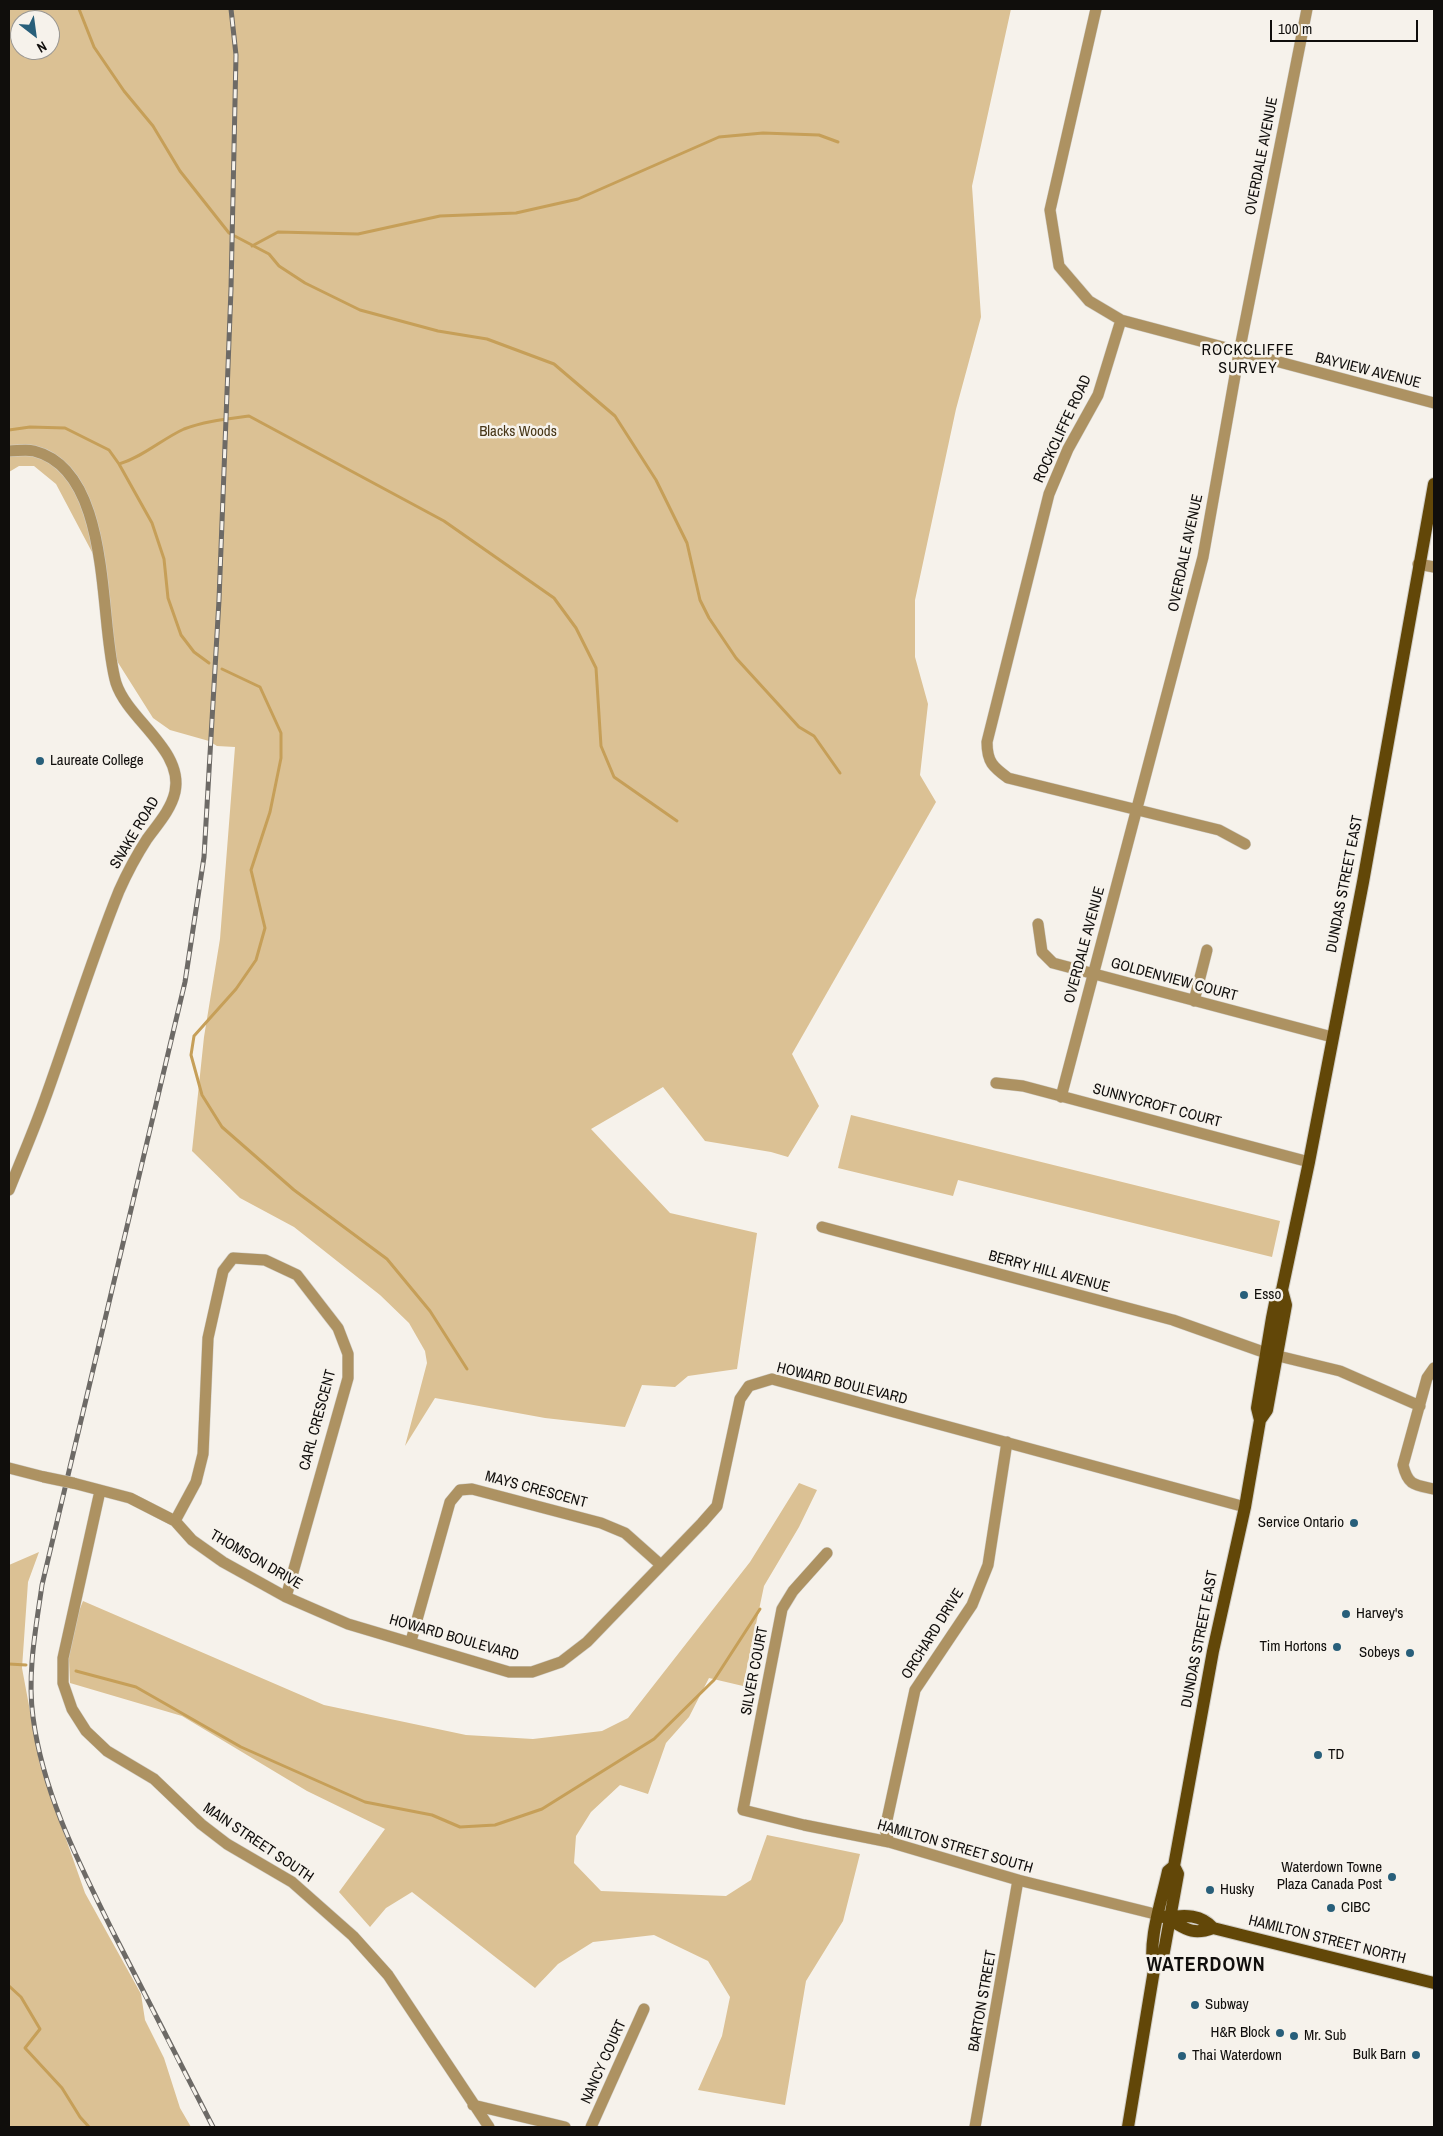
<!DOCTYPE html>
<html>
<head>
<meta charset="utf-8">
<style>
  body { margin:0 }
  #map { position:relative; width:1443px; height:2136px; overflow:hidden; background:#f6f2eb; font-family:"Archivo Narrow",sans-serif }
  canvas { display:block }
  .frame { position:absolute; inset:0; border:10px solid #100e0c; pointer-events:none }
  .north { position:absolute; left:10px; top:10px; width:50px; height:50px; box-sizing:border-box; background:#f6f2eb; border:1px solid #9a9792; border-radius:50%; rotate:150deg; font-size:14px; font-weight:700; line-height:20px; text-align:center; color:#100e0c }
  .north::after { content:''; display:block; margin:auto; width:18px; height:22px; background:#285f7a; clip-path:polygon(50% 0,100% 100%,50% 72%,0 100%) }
  .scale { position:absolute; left:1270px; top:20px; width:148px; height:22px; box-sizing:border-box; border:2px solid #100e0c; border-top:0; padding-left:6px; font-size:15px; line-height:18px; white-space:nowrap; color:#100e0c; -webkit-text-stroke:4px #f6f2eb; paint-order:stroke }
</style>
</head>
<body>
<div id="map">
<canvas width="1443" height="2136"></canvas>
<div class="frame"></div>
<div class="north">N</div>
<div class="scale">100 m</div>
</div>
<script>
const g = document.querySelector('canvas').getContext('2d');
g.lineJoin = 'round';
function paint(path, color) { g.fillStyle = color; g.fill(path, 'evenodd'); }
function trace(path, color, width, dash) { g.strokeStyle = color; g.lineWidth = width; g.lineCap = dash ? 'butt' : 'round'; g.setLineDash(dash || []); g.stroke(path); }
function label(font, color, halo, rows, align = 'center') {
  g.font = font + ' "Archivo Narrow",sans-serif'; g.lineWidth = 5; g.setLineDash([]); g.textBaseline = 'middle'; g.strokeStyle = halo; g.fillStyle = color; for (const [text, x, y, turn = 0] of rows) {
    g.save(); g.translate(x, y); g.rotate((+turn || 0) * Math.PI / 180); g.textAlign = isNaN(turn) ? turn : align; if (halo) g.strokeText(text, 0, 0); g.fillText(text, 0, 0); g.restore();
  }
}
paint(new Path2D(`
  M 9,9 L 1011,9 L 972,186 L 981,317 L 956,409 L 915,600 L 915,657 L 928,704 L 920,775 L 936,802 L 792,1054 L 819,1106 L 788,1157 L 771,1152 L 705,1141 L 663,1087 L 591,1129 L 670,1213 L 757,1233 L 737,1369 L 688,1376 L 675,1387 L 642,1385 L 625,1427 L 545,1418 L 435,1398 L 405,1446 L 427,1363 L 425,1351 L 409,1323 L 380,1295 L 294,1227 L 240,1198 L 192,1151 L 204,1037 L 220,939 L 235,747 L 217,746 L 209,741 L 170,730 L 153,718 L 117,661 L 102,571 L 56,484 L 34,466 L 19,466 L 9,472 ZM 20,20 L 50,20 L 50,50 L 20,50 Z
  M 851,1115 L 1280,1221 L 1272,1257 L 958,1180 L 953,1196 L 838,1168 Z
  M 799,1483 L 817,1490 L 799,1527 L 764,1586 L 743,1686 L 709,1678 L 689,1717 L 666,1743 L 648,1794 L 620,1785 L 591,1812 L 576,1836 L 574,1863 L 601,1891 L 726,1896 L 751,1880 L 767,1835 L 860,1854 L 843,1921 L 806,1981 L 785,2105 L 698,2090 L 722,2036 L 730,1997 L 708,1961 L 654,1935 L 593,1942 L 558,1964 L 535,1988 L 412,1892 L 386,1908 L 370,1927 L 339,1892 L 385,1829 L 307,1791 L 182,1716 L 70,1683 L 68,1638 L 83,1601 L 324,1705 L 466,1735 L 533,1739 L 602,1731 L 628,1718 L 750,1562 Z
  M 39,1552 L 28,1582 L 22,1668 L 40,1765 L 85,1893 L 141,1994 L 145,2020 L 164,2058 L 180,2108 L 191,2127 L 9,2127 L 9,1565 Z`), '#dbc194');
trace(new Path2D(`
  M 79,9 L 94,47 L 124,91 L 153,126 L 180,171 L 229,233 L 269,254 L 279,266 L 305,283 L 360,310 L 438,331 L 487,339 L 554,364 L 615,416 L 656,480 L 687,543 L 700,600 L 709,618 L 736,658 L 799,727 L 814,736 L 840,773
  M 252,246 L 278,232 L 358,234 L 440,216 L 516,213 L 578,199 L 719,137 L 763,133 L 819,135 L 838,142
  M 9,430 L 30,427 L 65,428 L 109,450 L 119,464 L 152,523 L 164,559 L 168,598 L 181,635 L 194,652 L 209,663
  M 119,464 C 143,457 162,439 184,429 C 205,421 227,419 249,416 L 444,521 L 554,598 L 576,628 L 596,668 L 601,746 L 614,777 L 677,821
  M 222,669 L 260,687 L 281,733 L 281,758 L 270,812 L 251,870 L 265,928 L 256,960 L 236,989 L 194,1036 L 191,1055 L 202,1095 L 222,1127 L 294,1190 L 387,1259 L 430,1311 L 467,1369
  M 9,1664 L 26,1665
  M 76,1671 L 136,1687 L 241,1747 L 365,1802 L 432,1815 L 460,1827 L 495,1825 L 542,1809 L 654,1739 L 714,1680 L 760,1609
  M 9,1986 L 21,1997 L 40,2029 L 25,2048 L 62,2088 L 80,2117 L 89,2127`), '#c69f58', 3);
const minor = new Path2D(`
  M 1096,9 L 1050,210 L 1059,266 L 1089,301 L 1121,320 L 1434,403
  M 1121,320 L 1098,395 L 1068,449 L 1049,494 L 987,742 C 987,762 993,767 1008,778 L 1219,830 L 1245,844
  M 9,451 C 17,451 26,449 34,451 C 114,471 98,623 116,683 C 128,720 184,750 175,792 C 171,810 157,825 147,839 C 136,856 127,873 119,891 C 91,960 70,1030 45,1099 C 34,1130 21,1160 9,1190
  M 1418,564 L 1434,567
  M 1038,924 L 1042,952 L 1053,963 L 1332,1037
  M 1194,1001 L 1207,950
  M 996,1083 L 1023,1086 L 1309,1162
  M 1061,1097 L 1203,557 L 1239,353 L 1307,9
  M 822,1227 L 1173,1320 L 1266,1353 L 1340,1371 L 1420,1406
  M 1434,1368 L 1427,1378 L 1403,1465 C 1408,1486 1415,1485 1434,1489
  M 9,1468 L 44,1477
  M 73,1483 L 130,1498 L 175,1521 L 192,1540 L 223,1562 L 286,1597 L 348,1624 L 509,1672 L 532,1672 L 561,1662 L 587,1642 L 702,1523 L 717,1506 L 740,1399 L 749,1386 L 772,1379 L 1245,1507
  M 100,1491 L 63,1658 L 63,1683 L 72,1709 L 86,1731 L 107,1751 L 154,1779 L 201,1824 L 227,1844 L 292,1882 L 353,1936 L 388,1975 L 489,2127
  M 175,1521 L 196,1482 L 203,1454 L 208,1338 L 223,1271 L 233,1258 L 265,1260 L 297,1275 L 338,1328 L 348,1354 L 348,1378 L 286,1597
  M 827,1553 L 793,1591 L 782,1609 L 743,1810 L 804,1825 L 889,1842 L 1018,1880 L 1159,1915
  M 411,1641 L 450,1502 L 460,1490 L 472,1489 L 601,1523 L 625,1533 L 661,1565
  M 889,1842 L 885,1829 L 915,1690 L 972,1605 L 988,1565 L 1007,1442
  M 473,2105 L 565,2127
  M 591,2127 L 644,2009
  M 975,2127 L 1018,1880`);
const major = new Path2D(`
  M 1260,1420 L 1267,1410 L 1286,1305 L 1282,1290
  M 1159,1915 C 1181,1922 1186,1938 1213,1928 L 1434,1983
  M 1169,1918 C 1184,1914 1202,1915 1213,1928
  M 1154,1970 C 1147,1942 1162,1900 1168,1871 L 1174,1866 L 1213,1651 L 1245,1507 L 1260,1420 L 1257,1408 L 1272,1318 L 1275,1303 L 1282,1290 L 1309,1162 L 1363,882 L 1434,484
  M 1128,2127 L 1154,1970 L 1163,1957 L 1178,1874 L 1174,1866`);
trace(minor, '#d1cec7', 12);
trace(major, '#d1cec7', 14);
trace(minor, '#ad9262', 11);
trace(major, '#624708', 12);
const rail = new Path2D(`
  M 213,2127 C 179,2062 146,1997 113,1932 C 79,1863 43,1794 33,1717 C 27,1673 36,1628 42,1585 L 185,982 L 204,857 L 219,600 L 231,289 L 236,55 L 231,9`);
trace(rail, '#6d6a66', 5);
trace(rail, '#f6f2eb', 3, [9]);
const minorBridge = new Path2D(`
  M 44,1477 L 73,1483`);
trace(minorBridge, '#d1cec7', 12, []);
trace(minorBridge, '#ad9262', 11);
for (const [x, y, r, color] of [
  [40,761,5,"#285f7a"],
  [1244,1295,5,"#285f7a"],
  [1354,1523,5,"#285f7a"],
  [1346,1614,5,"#285f7a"],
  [1337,1647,5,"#285f7a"],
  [1410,1653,5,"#285f7a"],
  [1318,1755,5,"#285f7a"],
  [1392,1877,5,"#285f7a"],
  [1210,1890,5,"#285f7a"],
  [1331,1908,5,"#285f7a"],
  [1195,2005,5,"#285f7a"],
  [1280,2033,5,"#285f7a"],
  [1294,2036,5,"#285f7a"],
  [1416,2055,5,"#285f7a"],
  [1182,2056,5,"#285f7a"]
]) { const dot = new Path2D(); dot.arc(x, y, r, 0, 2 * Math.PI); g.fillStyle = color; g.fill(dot); trace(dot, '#f6f2eb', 2); }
label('15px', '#100e0c', '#f6f2eb', [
  ["OVERDALE AVENUE",1262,156,-79],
  ["BAYVIEW AVENUE",1368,371,14],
  ["ROCKCLIFFE ROAD",1063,429,-65],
  ["OVERDALE AVENUE",1186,553,-78],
  ["SNAKE ROAD",135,833,-59],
  ["DUNDAS STREET EAST",1345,884,-79],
  ["OVERDALE AVENUE",1085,945,-75],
  ["GOLDENVIEW COURT",1174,980,15],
  ["SUNNYCROFT COURT",1157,1106,15],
  ["BERRY HILL AVENUE",1049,1272,15],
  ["HOWARD BOULEVARD",842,1384,14],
  ["CARL CRESCENT",318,1420,-75],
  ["MAYS CRESCENT",536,1490,15],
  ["THOMSON DRIVE",256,1560,30],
  ["ORCHARD DRIVE",933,1634,-58],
  ["HOWARD BOULEVARD",454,1638,16],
  ["DUNDAS STREET EAST",1200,1639,-79],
  ["SILVER COURT",755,1671,-79],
  ["MAIN STREET SOUTH",258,1843,34],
  ["HAMILTON STREET SOUTH",955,1847,16],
  ["HAMILTON STREET NORTH",1327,1940,14],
  ["BARTON STREET",983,2001,-80],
  ["NANCY COURT",604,2062,-66]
]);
label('15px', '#483718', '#f6f2eb', [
  ["Blacks Woods",518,432]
]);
label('15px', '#100e0c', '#f6f2eb', [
  ["Laureate College",50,761],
  ["Esso",1254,1295],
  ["Service Ontario",1344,1523,"right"],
  ["Harvey's",1356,1614],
  ["Tim Hortons",1327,1647,"right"],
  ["Sobeys",1400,1653,"right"],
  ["TD",1328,1755],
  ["Waterdown Towne",1382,1868,"right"],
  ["Plaza Canada Post",1382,1885,"right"],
  ["Husky",1220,1890],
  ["CIBC",1341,1908],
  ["Subway",1205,2005],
  ["H&R Block",1270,2033,"right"],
  ["Mr. Sub",1304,2036],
  ["Bulk Barn",1406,2055,"right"],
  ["Thai Waterdown",1192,2056]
], 'left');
g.letterSpacing = '1px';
label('16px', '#100e0c', '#f6f2eb', [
  ["ROCKCLIFFE",1248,351],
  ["SURVEY",1248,369]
]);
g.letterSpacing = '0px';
g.letterSpacing = '1px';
label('bold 20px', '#100e0c', '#f6f2eb', [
  ["WATERDOWN",1206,1966]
]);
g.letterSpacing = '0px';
</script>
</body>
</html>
